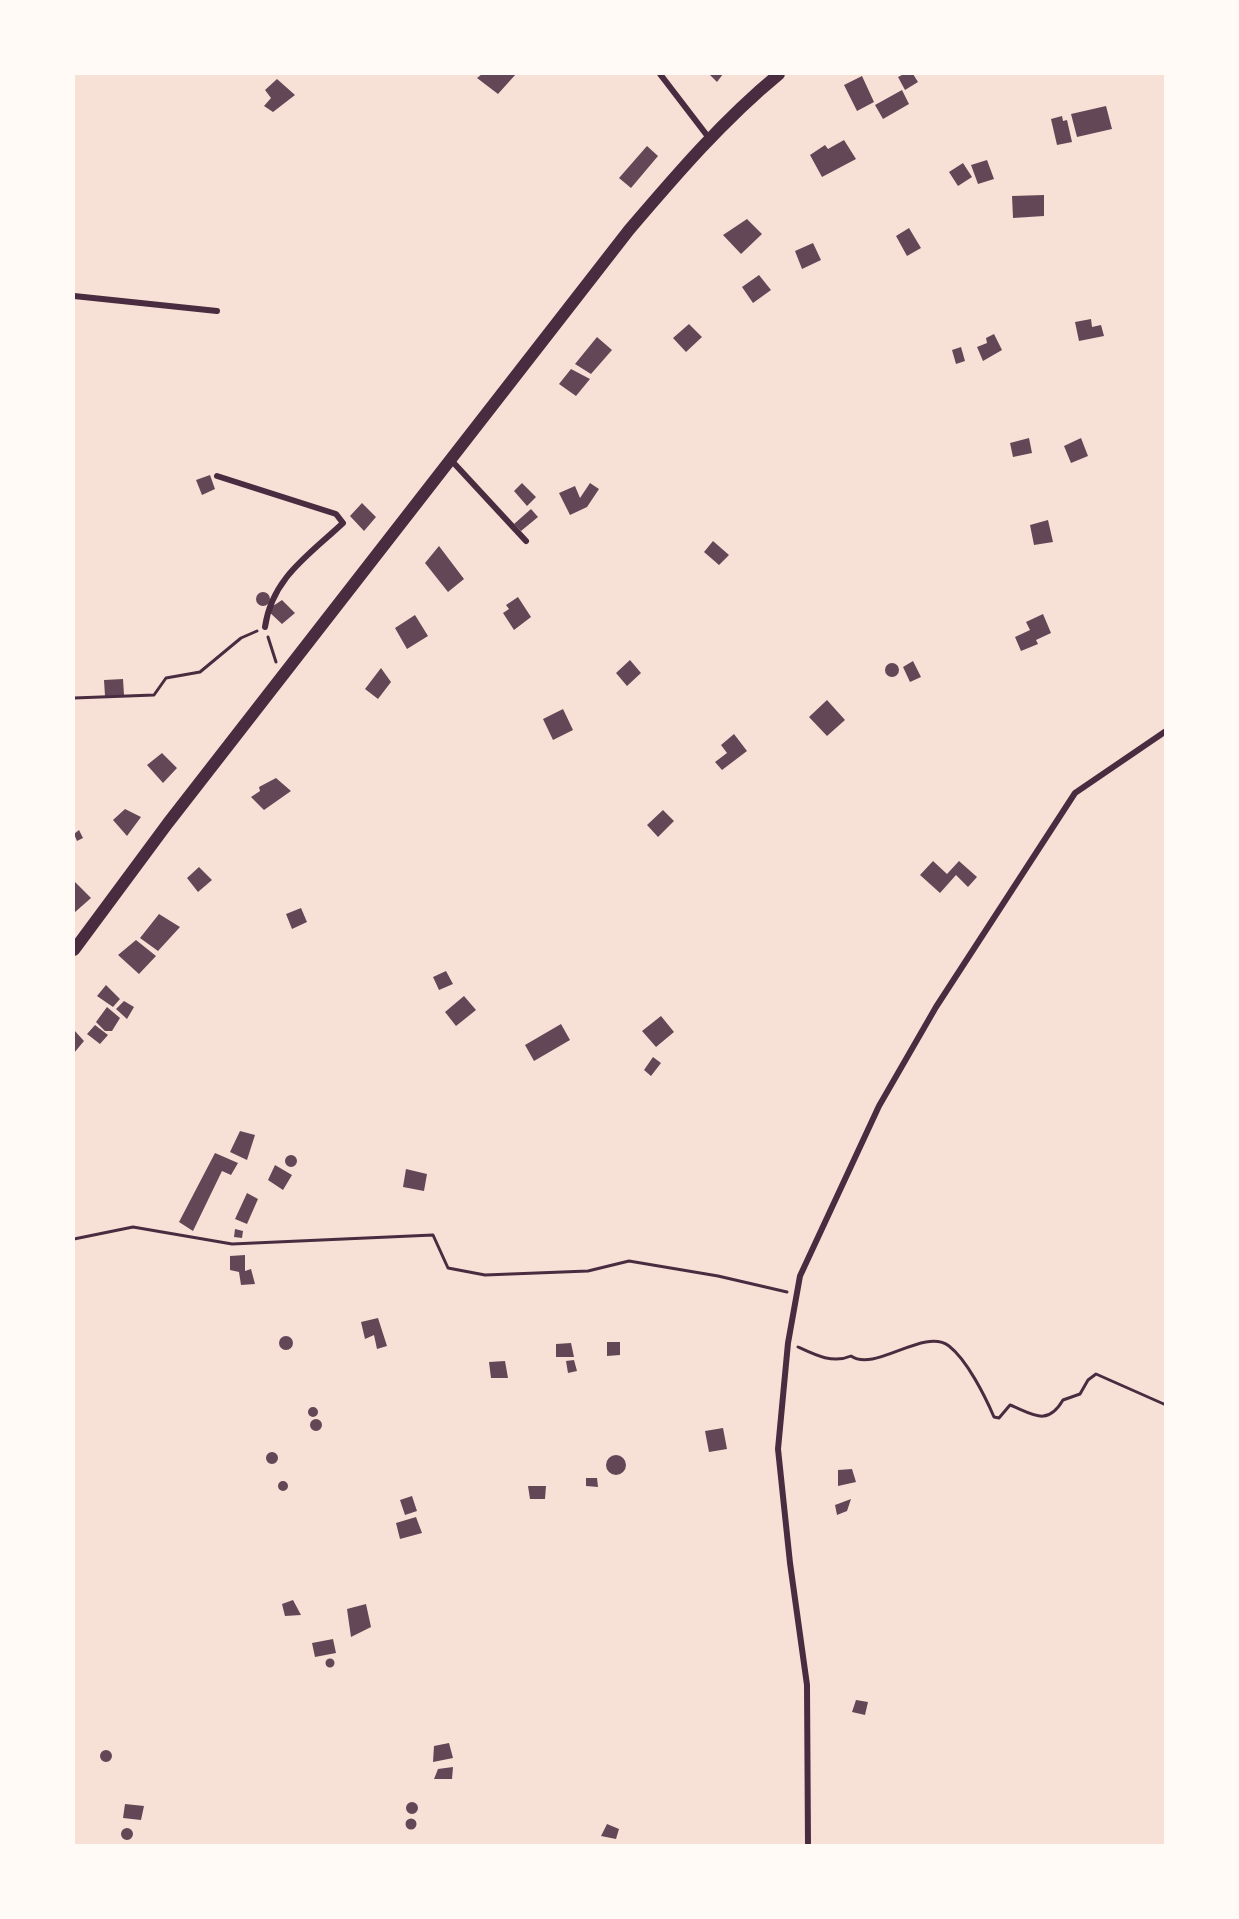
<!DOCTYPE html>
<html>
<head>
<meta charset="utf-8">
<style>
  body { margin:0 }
  #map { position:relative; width:1239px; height:1919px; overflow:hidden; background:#f7e1d7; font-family:"Noto Sans",sans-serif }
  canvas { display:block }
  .frame { position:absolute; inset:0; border:75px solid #fffaf5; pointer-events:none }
</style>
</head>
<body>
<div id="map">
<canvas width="1239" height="1919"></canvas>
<div class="frame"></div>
</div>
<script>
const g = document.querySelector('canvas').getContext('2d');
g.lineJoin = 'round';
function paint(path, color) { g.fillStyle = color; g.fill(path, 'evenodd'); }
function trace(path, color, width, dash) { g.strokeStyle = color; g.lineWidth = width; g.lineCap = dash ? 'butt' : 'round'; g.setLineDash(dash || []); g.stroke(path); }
paint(new Path2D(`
  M 482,74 L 516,74 L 498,94 L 477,78 Z
  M 709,74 L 723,74 L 717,82 Z
  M 904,74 L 913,74 L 918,82 L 905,90 L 898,77 Z
  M 862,76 L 874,102 L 857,111 L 844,85 Z
  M 277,79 L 295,95 L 273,112 L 264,106 L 271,98 L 265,90 Z
  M 902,90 L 909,104 L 883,119 L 875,105 Z
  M 1106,106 L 1112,129 L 1077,137 L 1071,114 Z
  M 1062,116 L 1063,121 L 1067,120 L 1072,142 L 1057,145 L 1051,119 Z
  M 844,140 L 856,159 L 822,177 L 810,155 L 825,145 L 828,149 Z
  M 647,146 L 658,156 L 631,188 L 619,178 Z
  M 987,160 L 994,179 L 978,184 L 971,165 Z
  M 963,163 L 972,177 L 958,186 L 949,172 Z
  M 1044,195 L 1044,216 L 1013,218 L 1012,196 Z
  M 747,219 L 762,234 L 741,254 L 723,235 Z
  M 909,228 L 921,248 L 907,256 L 896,236 Z
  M 813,243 L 821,260 L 802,269 L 795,251 Z
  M 759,275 L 771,290 L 753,303 L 742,287 Z
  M 1091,319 L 1092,327 L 1101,325 L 1104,336 L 1079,341 L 1075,322 Z
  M 689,324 L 702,337 L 686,352 L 673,338 Z
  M 994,334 L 1002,350 L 983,361 L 977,347 L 987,343 L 986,338 Z
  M 597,337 L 612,350 L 591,374 L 575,364 Z
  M 961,347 L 965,361 L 956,364 L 952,350 Z
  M 571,369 L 590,379 L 576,396 L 559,384 Z
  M 1029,438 L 1032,453 L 1013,457 L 1010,443 Z
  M 1081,438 L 1088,456 L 1071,463 L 1064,446 Z
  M 210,475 L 215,489 L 202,495 L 196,480 Z
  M 522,483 L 536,497 L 527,506 L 514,491 Z
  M 590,483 L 599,489 L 587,507 L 570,515 L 559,493 L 575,486 L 580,498 Z
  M 362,503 L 376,517 L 364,531 L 350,516 Z
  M 531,509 L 538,517 L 521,531 L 514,524 Z
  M 1048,520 L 1053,542 L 1034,545 L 1030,525 Z
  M 713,541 L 729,555 L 719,565 L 704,552 Z
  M 439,546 L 464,579 L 448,592 L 425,563 Z
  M256 599a7 7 0 1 1 14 0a7 7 0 1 1-14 0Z
  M 518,597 L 531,617 L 514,630 L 503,613 L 509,609 L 506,605 Z
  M 282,600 L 295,613 L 282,624 L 267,610 Z
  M 1043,614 L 1051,633 L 1036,640 L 1038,644 L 1021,651 L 1015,637 L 1030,630 L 1026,622 Z
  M 415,615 L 428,636 L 407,649 L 395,628 Z
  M 630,660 L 641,673 L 627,686 L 616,673 Z
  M 913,661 L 921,677 L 910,682 L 903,667 Z
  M885 670a7 7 0 1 1 14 0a7 7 0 1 1-14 0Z
  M 381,668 L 391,682 L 378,699 L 365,689 Z
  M 123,679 L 124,695 L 105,696 L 104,680 Z
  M 827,700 L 845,720 L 827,736 L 809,717 Z
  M 563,709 L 573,730 L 553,740 L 543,719 Z
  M 734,734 L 747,751 L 722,770 L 715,762 L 727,753 L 721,745 Z
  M 162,753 L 177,768 L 163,783 L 147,765 Z
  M 276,778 L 291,791 L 264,810 L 251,797 L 260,791 L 259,787 Z
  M 125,809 L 141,817 L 127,836 L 113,820 Z
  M 663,810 L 674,821 L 658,837 L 647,825 Z
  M 79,830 L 83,838 L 77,841 L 74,834 Z
  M 933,861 L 947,874 L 959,861 L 977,877 L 968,887 L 956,875 L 940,893 L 920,875 Z
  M 199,867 L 212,880 L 198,892 L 187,878 Z
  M 75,882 L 91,898 L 74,913 L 74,883 Z
  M 301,908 L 307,922 L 292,929 L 286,914 Z
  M 159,914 L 180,927 L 158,951 L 140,938 Z
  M 136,940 L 156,956 L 139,974 L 118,955 Z
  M 446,971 L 453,984 L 439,990 L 433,977 Z
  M 106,985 L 120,999 L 113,1007 L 97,996 Z
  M 464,996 L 476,1010 L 456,1026 L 445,1012 Z
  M 124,1001 L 134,1007 L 127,1019 L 116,1009 Z
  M 107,1007 L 120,1018 L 112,1031 L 105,1031 L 96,1022 Z
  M 661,1016 L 674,1032 L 656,1047 L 642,1031 Z
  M 561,1024 L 570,1040 L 534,1061 L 525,1045 Z
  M 95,1025 L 108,1035 L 100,1044 L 87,1034 Z
  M 74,1030 L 84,1041 L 74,1053 Z
  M 653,1057 L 661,1063 L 651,1076 L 644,1070 Z
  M 240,1131 L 255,1135 L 247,1160 L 230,1152 Z
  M 215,1153 L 238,1163 L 231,1175 L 222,1171 L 193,1231 L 179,1222 Z
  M285 1161a6 6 0 1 1 12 0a6 6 0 1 1-12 0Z
  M 275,1165 L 292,1175 L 283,1190 L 268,1180 Z
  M 406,1169 L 427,1174 L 424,1191 L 403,1187 Z
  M 247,1193 L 258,1199 L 247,1224 L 235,1219 Z
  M 235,1229 L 243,1231 L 242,1238 L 234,1237 Z
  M 245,1255 L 245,1271 L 251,1269 L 255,1284 L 241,1285 L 239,1272 L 230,1270 L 230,1256 Z
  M 378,1318 L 387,1346 L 377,1349 L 374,1335 L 365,1339 L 361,1322 Z
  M279 1343a7 7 0 1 1 14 0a7 7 0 1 1-14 0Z
  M 607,1342 L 620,1342 L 620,1355 L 607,1356 Z
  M 571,1343 L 574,1357 L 556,1357 L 556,1344 Z
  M 574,1360 L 577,1371 L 568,1373 L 566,1361 Z
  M 505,1361 L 508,1378 L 491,1378 L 489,1362 Z
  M308 1412a5 5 0 1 1 10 0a5 5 0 1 1-10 0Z
  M310 1425a6 6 0 1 1 12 0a6 6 0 1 1-12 0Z
  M 723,1428 L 727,1449 L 709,1452 L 705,1431 Z
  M266 1458a6 6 0 1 1 12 0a6 6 0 1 1-12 0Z
  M606 1465a10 10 0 1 1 20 0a10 10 0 1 1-20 0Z
  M 852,1469 L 856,1482 L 838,1486 L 838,1470 Z
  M 586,1478 L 597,1478 L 598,1487 L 586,1486 Z
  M278 1486a5 5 0 1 1 10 0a5 5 0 1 1-10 0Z
  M 528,1486 L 546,1486 L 545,1499 L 530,1499 Z
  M 412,1496 L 417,1511 L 405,1515 L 400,1500 Z
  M 851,1499 L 847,1511 L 837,1515 L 835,1505 Z
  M 416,1517 L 422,1533 L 400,1539 L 396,1523 Z
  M 293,1600 L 301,1615 L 285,1616 L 282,1604 Z
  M 366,1604 L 371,1627 L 351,1637 L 347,1609 Z
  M 333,1639 L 336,1653 L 315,1657 L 312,1643 Z
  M325.5 1663a4.5 4.5 0 1 1 9 0a4.5 4.5 0 1 1-9 0Z
  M 856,1700 L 868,1702 L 865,1715 L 852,1712 Z
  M 449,1743 L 453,1758 L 433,1762 L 434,1746 Z
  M100 1756a6 6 0 1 1 12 0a6 6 0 1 1-12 0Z
  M 453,1767 L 452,1779 L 434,1779 L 438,1769 Z
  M406 1808a6 6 0 1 1 12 0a6 6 0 1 1-12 0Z
  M 125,1804 L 144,1806 L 141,1820 L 123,1818 Z
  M405.5 1824a5.5 5.5 0 1 1 11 0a5.5 5.5 0 1 1-11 0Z
  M 607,1824 L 619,1829 L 616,1839 L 601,1836 Z
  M121 1834a6 6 0 1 1 12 0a6 6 0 1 1-12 0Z`), '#644757');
trace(new Path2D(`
  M 268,637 L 276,662
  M 74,698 L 154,695 L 166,678 L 200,672 L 241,638 L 257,631
  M 74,1239 L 133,1227 L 232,1244 L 433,1235 L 448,1268 L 485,1275 L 588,1271 L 629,1261 L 718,1276 L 787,1292
  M 798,1347 C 815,1355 833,1364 851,1356 C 875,1373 924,1327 949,1346 C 967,1360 985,1396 994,1417 L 999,1418 L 1010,1405 C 1033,1414 1047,1427 1063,1400 L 1080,1394 L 1088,1380 L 1096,1374 L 1166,1405`), '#4a2c40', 3);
trace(new Path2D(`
  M 660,74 L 709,138
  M 74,296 L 217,311
  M 451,460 L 526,541
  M 217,476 L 336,514 L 343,523 C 309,555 272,578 265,627
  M 808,1846 L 807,1685 L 790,1563 L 778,1449 L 788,1343 L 800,1276 L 879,1106 L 936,1007 L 1075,793 L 1166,731`), '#4a2c40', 6);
trace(new Path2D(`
  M 74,950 L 168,823 L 629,230 C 676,175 723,120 779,74`), '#4a2c40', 12);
</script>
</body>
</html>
